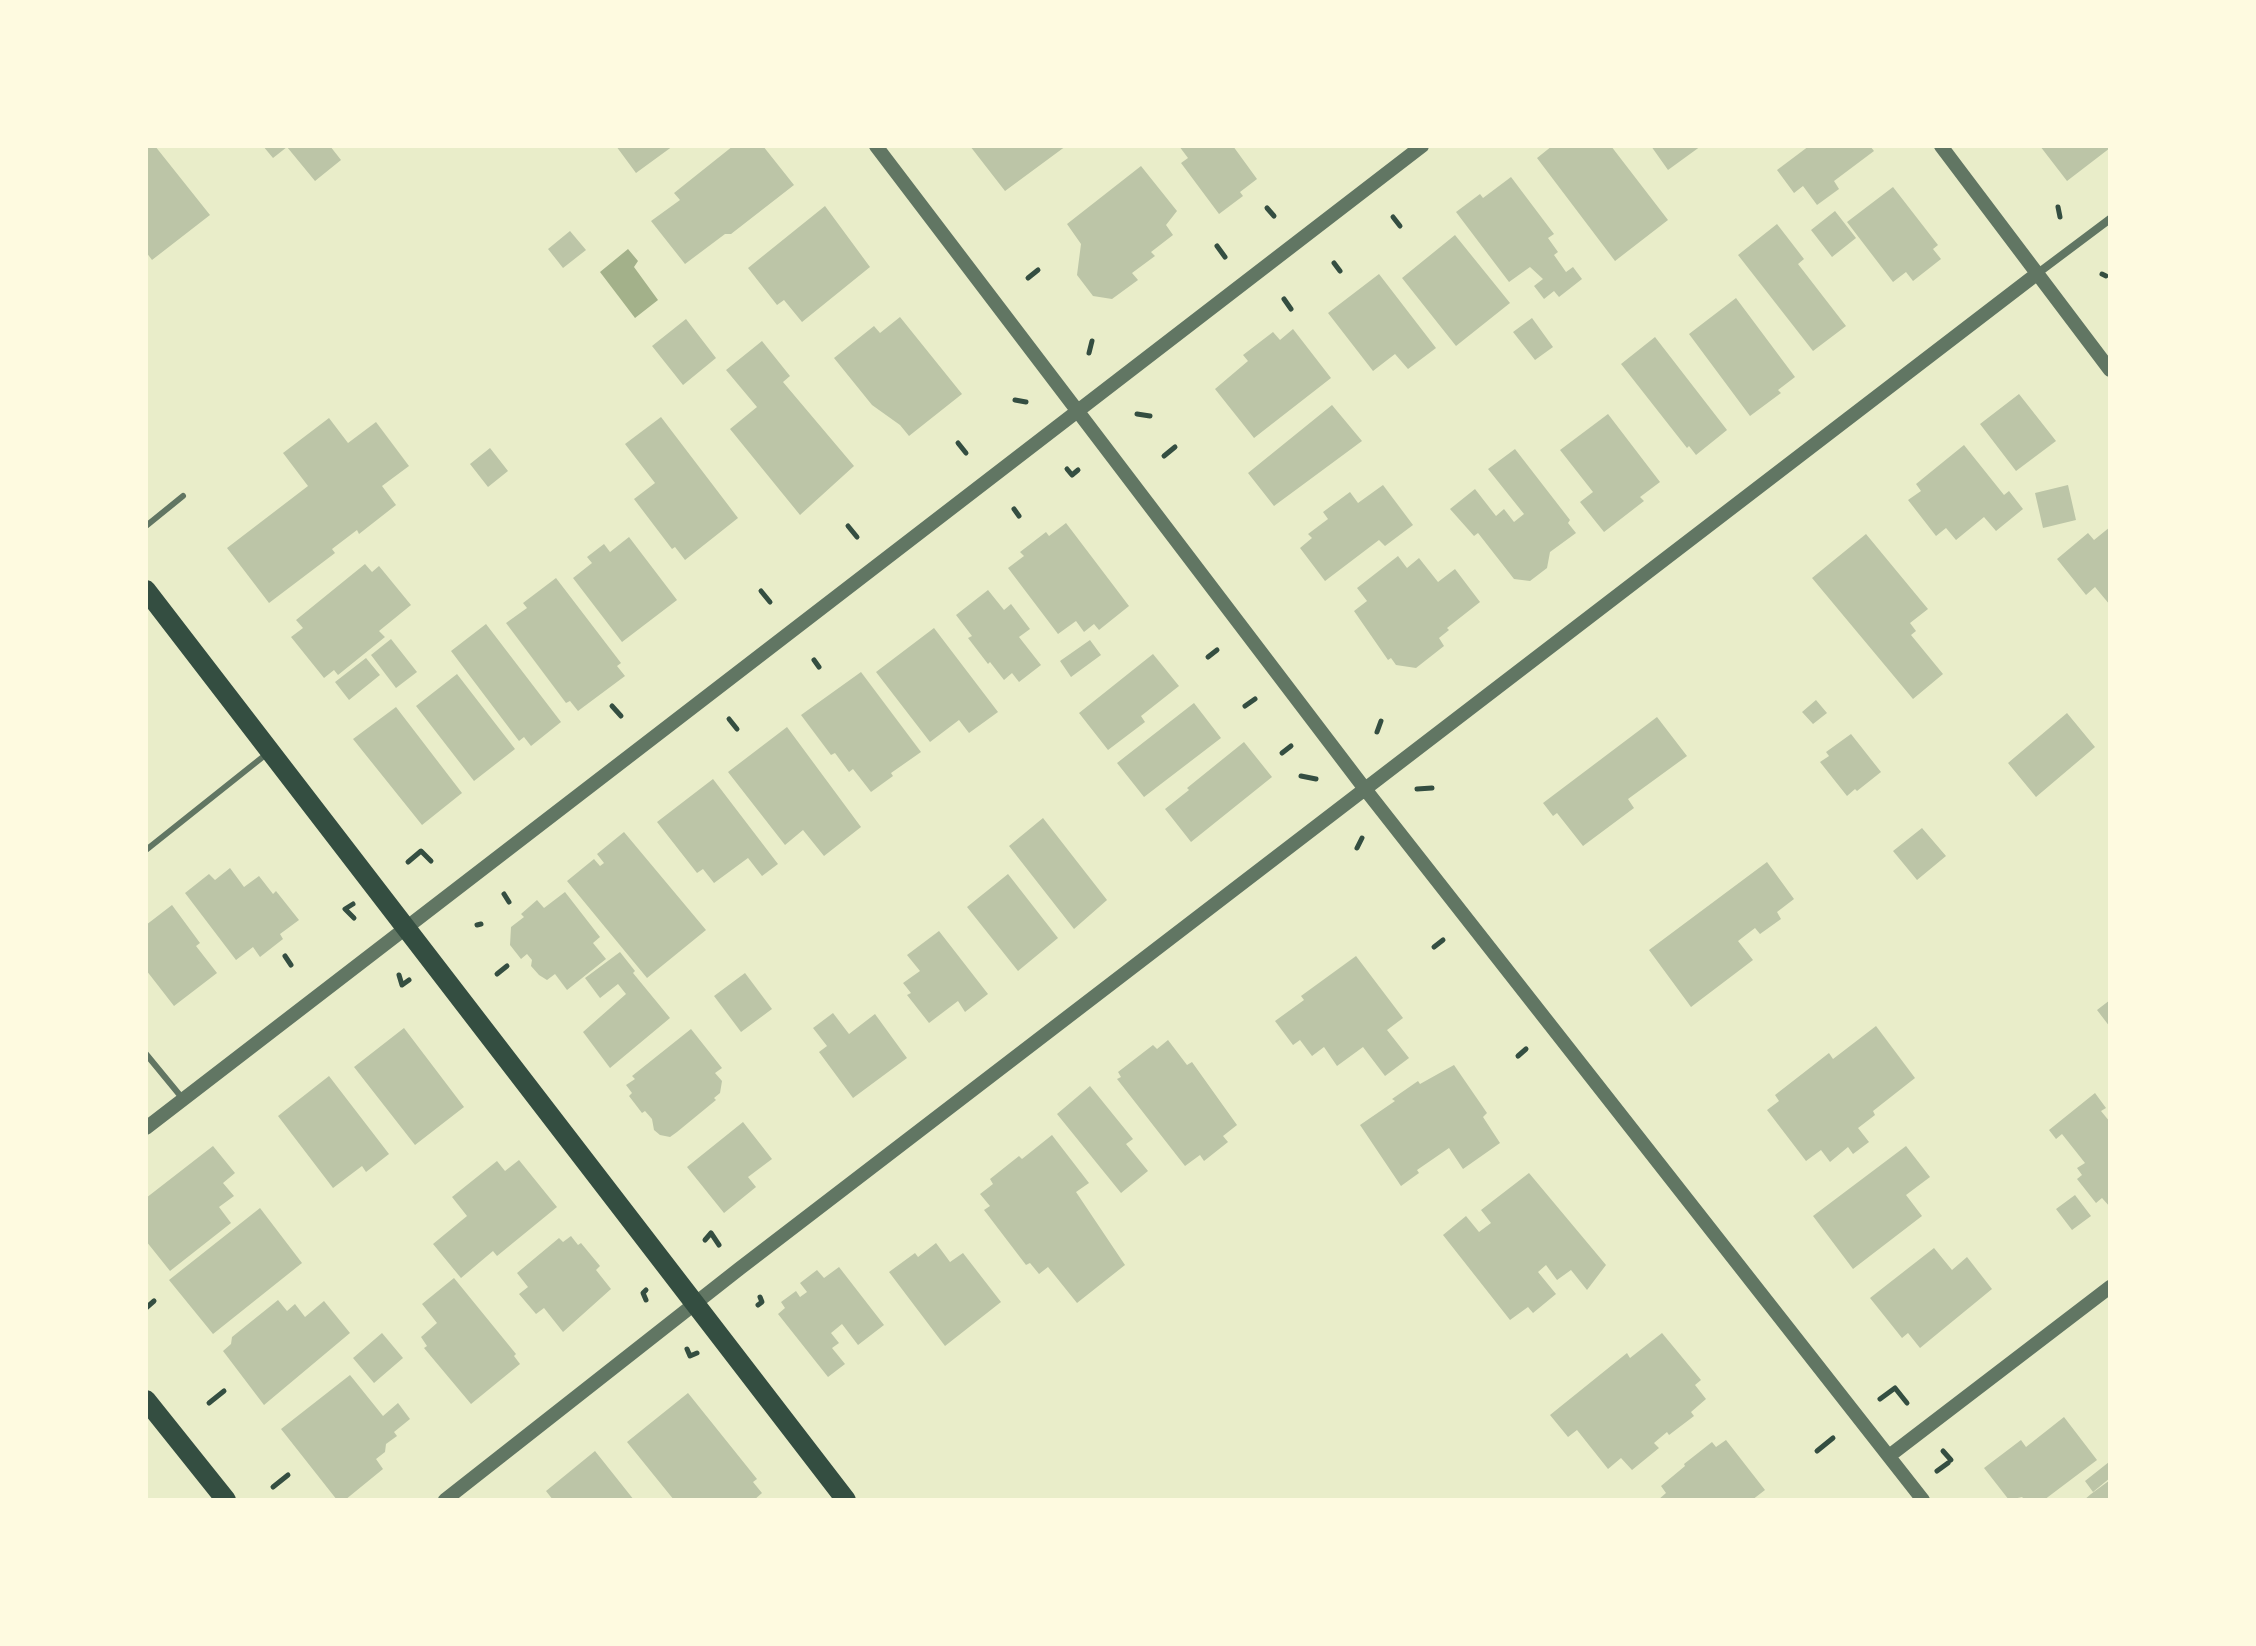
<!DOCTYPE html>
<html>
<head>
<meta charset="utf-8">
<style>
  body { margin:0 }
  #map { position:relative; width:2256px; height:1646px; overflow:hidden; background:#e9edc9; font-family:"PT Sans",sans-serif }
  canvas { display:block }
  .frame { position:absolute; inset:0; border:148px solid #fefae0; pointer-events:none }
</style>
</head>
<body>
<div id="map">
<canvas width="2256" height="1646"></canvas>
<div class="frame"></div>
</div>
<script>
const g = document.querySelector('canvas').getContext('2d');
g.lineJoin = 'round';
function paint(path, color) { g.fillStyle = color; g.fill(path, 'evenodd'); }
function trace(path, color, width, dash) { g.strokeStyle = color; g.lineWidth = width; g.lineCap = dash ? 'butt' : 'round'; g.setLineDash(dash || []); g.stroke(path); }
paint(new Path2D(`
  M 628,249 L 638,261 L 634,267 L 658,300 L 635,318 L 600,272 Z`), '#a3b18a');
paint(new Path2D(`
  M 146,146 L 155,146 L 210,215 L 152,260 L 146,252 Z
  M 263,146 L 330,146 L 341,160 L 315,181 L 287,147 L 273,158 Z
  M 616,146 L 673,146 L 636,173 Z
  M 733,146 L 763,146 L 794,185 L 731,234 L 725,234 L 685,264 L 651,221 L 680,200 L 674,193 Z
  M 970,146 L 1066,146 L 1005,191 Z
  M 1179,146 L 1233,146 L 1257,179 L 1240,192 L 1243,196 L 1219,214 L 1181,163 L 1188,158 Z
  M 1552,146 L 1611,146 L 1668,220 L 1615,261 L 1537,158 Z
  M 1651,146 L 1701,146 L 1668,170 Z
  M 1809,146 L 1870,146 L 1874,151 L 1834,181 L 1839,189 L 1817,205 L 1803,186 L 1794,193 L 1777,170 Z
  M 2040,146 L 2110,146 L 2110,148 L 2067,181 Z
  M 1141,166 L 1177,211 L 1166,225 L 1173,235 L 1151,252 L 1155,256 L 1132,273 L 1138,280 L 1112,299 L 1093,296 L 1077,275 L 1081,244 L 1067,224 Z
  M 1511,177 L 1554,234 L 1548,238 L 1558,252 L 1554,255 L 1566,272 L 1573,267 L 1582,279 L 1559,297 L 1554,291 L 1544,299 L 1534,286 L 1543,279 L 1530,267 L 1509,282 L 1456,212 L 1480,194 L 1483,198 Z
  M 1893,187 L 1938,245 L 1933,249 L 1941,259 L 1913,281 L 1906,272 L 1893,282 L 1847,222 Z
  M 825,206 L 870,267 L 802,322 L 784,300 L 777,305 L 748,268 Z
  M 1835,211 L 1856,238 L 1832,257 L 1811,230 Z
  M 1777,224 L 1804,259 L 1798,264 L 1846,326 L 1813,351 L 1738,255 Z
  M 570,231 L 586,250 L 563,268 L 548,249 Z
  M 1455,235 L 1510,303 L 1456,346 L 1402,278 Z
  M 1379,274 L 1436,348 L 1408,369 L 1395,354 L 1373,371 L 1328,313 Z
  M 1736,298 L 1795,377 L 1778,390 L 1781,393 L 1750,416 L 1689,334 Z
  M 900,317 L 962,394 L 909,436 L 900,425 L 872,405 L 834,358 L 874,326 L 880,333 Z
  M 1532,318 L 1553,347 L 1535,360 L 1513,332 Z
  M 686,319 L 716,358 L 683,385 L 652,346 Z
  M 1293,329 L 1331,378 L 1254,438 L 1215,389 L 1248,361 L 1243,355 L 1273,332 L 1280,340 Z
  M 1655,337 L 1727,430 L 1696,455 L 1689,446 L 1687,448 L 1621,364 Z
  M 762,341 L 790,376 L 783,382 L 854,466 L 800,515 L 730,429 L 757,407 L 726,370 Z
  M 2019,394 L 2056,441 L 2016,471 L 1980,424 Z
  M 1332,405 L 1362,441 L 1274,506 L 1248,473 Z
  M 1608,414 L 1660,482 L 1640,497 L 1644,501 L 1604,532 L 1580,502 L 1593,492 L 1560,450 Z
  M 661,417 L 738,518 L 685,560 L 675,547 L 672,549 L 634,499 L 655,483 L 625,444 Z
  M 329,418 L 348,443 L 376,422 L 409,466 L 382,486 L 396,505 L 359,534 L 357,530 L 332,549 L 335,553 L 269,603 L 227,548 L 308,486 L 283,453 Z
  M 1964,445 L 2004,495 L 2009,491 L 2023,509 L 1996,531 L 1984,517 L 1956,540 L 1946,528 L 1936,536 L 1908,500 L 1921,491 L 1916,484 Z
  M 490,448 L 508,471 L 488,487 L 470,464 Z
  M 1515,449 L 1570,520 L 1568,523 L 1576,533 L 1550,552 L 1547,568 L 1530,581 L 1514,579 L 1478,533 L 1474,536 L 1450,509 L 1475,489 L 1496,516 L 1504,509 L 1514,522 L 1524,514 L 1488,469 Z
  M 1383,485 L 1413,525 L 1385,546 L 1379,540 L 1325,581 L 1300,548 L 1312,538 L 1308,534 L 1328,519 L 1323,512 L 1350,492 L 1358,503 Z
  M 2068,485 L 2076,520 L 2043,528 L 2035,493 Z
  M 1066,523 L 1129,606 L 1099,630 L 1094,624 L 1084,632 L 1076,621 L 1058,634 L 1008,568 L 1024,556 L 1020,552 L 1046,532 L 1049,536 Z
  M 2110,527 L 2110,605 L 2095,587 L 2086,595 L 2057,559 L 2088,533 L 2094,540 Z
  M 1866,534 L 1928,609 L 1910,623 L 1916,631 L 1911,635 L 1943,674 L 1913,699 L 1812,578 Z
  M 629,537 L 677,600 L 622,642 L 573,578 L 592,563 L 587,557 L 604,544 L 610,552 Z
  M 1398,556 L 1407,568 L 1419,558 L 1438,582 L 1455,569 L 1480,602 L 1447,628 L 1449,630 L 1439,638 L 1444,646 L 1416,668 L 1396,665 L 1391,658 L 1388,660 L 1354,611 L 1367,601 L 1357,588 Z
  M 365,564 L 372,572 L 379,566 L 411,605 L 379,631 L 385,637 L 338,675 L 334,670 L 324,678 L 291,637 L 303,628 L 296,620 Z
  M 556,578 L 621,663 L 617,666 L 625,676 L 578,711 L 570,701 L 566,703 L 506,623 L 527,608 L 523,603 Z
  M 988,590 L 1004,610 L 1011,604 L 1030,629 L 1019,637 L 1041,665 L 1019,682 L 1012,673 L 1004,680 L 990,662 L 988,664 L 968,638 L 972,636 L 956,615 Z
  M 486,624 L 561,722 L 531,746 L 524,737 L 519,741 L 451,651 Z
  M 934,628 L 998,712 L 969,733 L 959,720 L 930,742 L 876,672 Z
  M 391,639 L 417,672 L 396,688 L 371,655 Z
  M 1090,640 L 1101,655 L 1071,677 L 1060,661 Z
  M 1153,654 L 1179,686 L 1141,716 L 1145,722 L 1108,750 L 1079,713 Z
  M 366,658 L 380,675 L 349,700 L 335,682 Z
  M 861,672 L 921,752 L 891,773 L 893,776 L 871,792 L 853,769 L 849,772 L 835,753 L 831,755 L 801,715 Z
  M 457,674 L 515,749 L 474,781 L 416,706 Z
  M 1816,700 L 1827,713 L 1813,724 L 1802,712 Z
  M 1194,703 L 1221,738 L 1144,797 L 1117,763 Z
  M 396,707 L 462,793 L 422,825 L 353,739 Z
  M 2067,713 L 2095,747 L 2036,797 L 2008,763 Z
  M 1657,717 L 1687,756 L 1628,799 L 1634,808 L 1583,846 L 1557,813 L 1553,816 L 1543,803 Z
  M 787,727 L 861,827 L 824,856 L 803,830 L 785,845 L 728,772 Z
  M 1851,734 L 1881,772 L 1857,791 L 1855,789 L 1847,796 L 1820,762 L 1829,756 L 1826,752 Z
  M 1244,742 L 1272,777 L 1191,842 L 1165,809 L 1189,790 L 1187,788 Z
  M 713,779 L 778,864 L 762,876 L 748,858 L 714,883 L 703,869 L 697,873 L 657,822 Z
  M 1043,818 L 1107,900 L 1074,929 L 1009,846 Z
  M 1922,828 L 1946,856 L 1917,880 L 1893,851 Z
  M 624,832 L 706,930 L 647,978 L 567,881 L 594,859 L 600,866 L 604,863 L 597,854 Z
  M 1767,862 L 1794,899 L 1777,912 L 1781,919 L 1760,934 L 1755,928 L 1738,941 L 1753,960 L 1691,1007 L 1649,950 Z
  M 230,868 L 244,887 L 259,876 L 273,894 L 276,891 L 299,920 L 280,934 L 283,939 L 260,957 L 253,947 L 236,960 L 185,893 L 209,874 L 215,880 Z
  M 1008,874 L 1058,938 L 1018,971 L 967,907 Z
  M 565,892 L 600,937 L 593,943 L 606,959 L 567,990 L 555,974 L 547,980 L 539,975 L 531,966 L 532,960 L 527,954 L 521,959 L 510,945 L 511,927 L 524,917 L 521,914 L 537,900 L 544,908 Z
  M 172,905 L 200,943 L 196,946 L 217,973 L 174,1006 L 146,970 L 146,925 Z
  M 939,931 L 988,994 L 965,1012 L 958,1001 L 929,1023 L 907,995 L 911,993 L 903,983 L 920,971 L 907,955 Z
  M 620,952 L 635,971 L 633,973 L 670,1018 L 610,1068 L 583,1032 L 626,994 L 618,984 L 600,998 L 585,978 Z
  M 1356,956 L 1403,1018 L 1387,1030 L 1409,1058 L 1385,1076 L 1363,1047 L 1337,1066 L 1324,1047 L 1312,1056 L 1300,1040 L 1293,1045 L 1275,1021 L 1304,1000 L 1301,996 Z
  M 745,973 L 772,1009 L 741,1032 L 714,996 Z
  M 2110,1000 L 2110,1027 L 2097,1010 Z
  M 833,1013 L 849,1034 L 875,1014 L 907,1058 L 853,1098 L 819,1052 L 827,1046 L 813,1028 Z
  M 1876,1026 L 1915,1078 L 1873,1111 L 1875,1115 L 1858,1128 L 1869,1142 L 1853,1154 L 1848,1147 L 1830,1162 L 1821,1150 L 1806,1161 L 1767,1110 L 1779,1101 L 1775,1095 L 1829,1053 L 1833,1059 Z
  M 404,1028 L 464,1107 L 415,1145 L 354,1067 Z
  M 691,1029 L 722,1068 L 715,1073 L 722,1081 L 720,1093 L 714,1098 L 716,1100 L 677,1132 L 670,1137 L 660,1135 L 654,1130 L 652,1119 L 645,1111 L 642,1113 L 629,1096 L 632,1093 L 626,1085 L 635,1079 L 632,1076 Z
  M 1168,1040 L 1187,1065 L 1192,1062 L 1237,1125 L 1223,1136 L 1228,1142 L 1204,1161 L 1200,1155 L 1185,1166 L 1117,1079 L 1121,1077 L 1118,1072 L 1153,1045 L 1157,1049 Z
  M 1454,1065 L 1487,1113 L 1483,1117 L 1500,1143 L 1463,1169 L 1449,1148 L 1417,1170 L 1419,1173 L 1401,1186 L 1360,1125 L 1395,1101 L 1392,1099 L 1418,1081 L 1420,1084 Z
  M 329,1076 L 389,1154 L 366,1172 L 362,1166 L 333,1188 L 278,1116 Z
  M 1090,1086 L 1133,1139 L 1126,1144 L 1148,1171 L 1121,1193 L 1057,1114 Z
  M 2095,1093 L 2106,1108 L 2101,1111 L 2110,1122 L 2110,1207 L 2102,1198 L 2096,1203 L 2077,1179 L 2082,1175 L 2077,1168 L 2085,1163 L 2062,1134 L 2056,1139 L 2049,1130 Z
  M 743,1122 L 772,1159 L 748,1177 L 756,1187 L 724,1213 L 687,1167 Z
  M 1052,1135 L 1089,1183 L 1076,1192 L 1125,1265 L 1077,1303 L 1048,1267 L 1039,1274 L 1030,1263 L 1026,1265 L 984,1210 L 990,1206 L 980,1194 L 993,1184 L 990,1179 L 1019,1156 L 1022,1159 Z
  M 213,1146 L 235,1173 L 223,1183 L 234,1196 L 219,1207 L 231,1223 L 170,1271 L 146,1241 L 146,1198 Z
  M 1906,1146 L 1930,1177 L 1906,1195 L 1922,1216 L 1853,1269 L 1813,1216 Z
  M 519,1160 L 557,1207 L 497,1256 L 493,1251 L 461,1278 L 433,1244 L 467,1216 L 452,1197 L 497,1161 L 505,1171 Z
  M 1529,1173 L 1606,1265 L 1587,1290 L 1571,1270 L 1557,1280 L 1546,1265 L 1538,1272 L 1556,1294 L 1533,1313 L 1528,1307 L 1510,1320 L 1443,1235 L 1466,1216 L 1479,1232 L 1491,1223 L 1481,1210 Z
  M 2075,1195 L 2091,1216 L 2072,1230 L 2056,1209 Z
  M 260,1208 L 302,1263 L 213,1334 L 169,1280 Z
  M 571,1236 L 578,1245 L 581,1243 L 600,1266 L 596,1270 L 611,1289 L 563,1332 L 544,1308 L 536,1314 L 519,1294 L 528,1287 L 517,1273 L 559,1238 L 563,1242 Z
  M 936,1243 L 950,1262 L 963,1253 L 1001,1302 L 945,1346 L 889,1272 L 915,1253 L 918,1257 Z
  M 1934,1248 L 1952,1270 L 1967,1257 L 1992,1289 L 1920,1348 L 1908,1333 L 1902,1338 L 1870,1298 Z
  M 839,1267 L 884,1325 L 858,1345 L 842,1324 L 831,1333 L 839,1343 L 832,1348 L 845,1364 L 828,1377 L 778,1314 L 785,1308 L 781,1302 L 796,1291 L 800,1297 L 807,1292 L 800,1283 L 817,1270 L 824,1278 Z
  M 454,1278 L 516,1354 L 514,1356 L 520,1364 L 471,1404 L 424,1348 L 427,1346 L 421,1337 L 437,1323 L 422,1304 Z
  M 278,1300 L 287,1311 L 295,1304 L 305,1317 L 324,1301 L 350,1333 L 264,1405 L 223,1351 L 231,1344 L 232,1337 Z
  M 382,1333 L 403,1358 L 374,1383 L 353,1358 Z
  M 1662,1333 L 1701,1380 L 1695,1385 L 1706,1399 L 1691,1412 L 1694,1416 L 1669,1435 L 1667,1432 L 1654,1443 L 1659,1448 L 1632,1470 L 1621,1458 L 1608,1469 L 1577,1430 L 1568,1437 L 1550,1415 L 1627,1353 L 1630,1358 Z
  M 350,1375 L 383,1416 L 398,1403 L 410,1419 L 394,1432 L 397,1436 L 386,1444 L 385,1452 L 376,1459 L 383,1469 L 345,1500 L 337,1500 L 281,1429 Z
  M 688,1393 L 757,1479 L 753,1482 L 762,1493 L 754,1500 L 674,1500 L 627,1442 Z
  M 2064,1417 L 2097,1460 L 2044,1500 L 2025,1500 L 2022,1497 L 2009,1500 L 1984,1468 L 2021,1440 L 2026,1447 Z
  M 1726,1440 L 1765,1490 L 1752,1500 L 1658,1500 L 1666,1493 L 1661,1486 L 1685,1466 L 1684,1464 L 1712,1442 L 1716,1447 Z
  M 595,1451 L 634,1500 L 553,1500 L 546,1491 Z
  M 2109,1462 L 2110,1478 L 2093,1492 L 2085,1481 Z
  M 2110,1480 L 2110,1500 L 2084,1500 L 2091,1494 Z`), '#bcc5a7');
trace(new Path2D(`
  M 2058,207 L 2060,217
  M 1267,208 L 1274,216
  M 1393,217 L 1400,226
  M 1217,246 L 1225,257
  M 1334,263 L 1340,271
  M 2102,274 L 2106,276
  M 1028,278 L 1038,270
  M 1284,299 L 1291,309
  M 1089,353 L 1092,341
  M 1015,400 L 1026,402
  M 1137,414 L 1150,416
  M 958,443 L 966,453
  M 1164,456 L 1175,447
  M 1067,469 L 1072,475 L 1078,470
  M 1014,509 L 1019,516
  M 848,526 L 857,537
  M 761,591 L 770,602
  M 1208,657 L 1217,650
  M 814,660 L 819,667
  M 612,706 L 621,716
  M 1245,706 L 1255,699
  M 729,719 L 737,729
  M 1377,732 L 1381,721
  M 1282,753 L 1291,746
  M 1301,776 L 1316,779
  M 1417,789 L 1432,788
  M 1357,848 L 1362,838
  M 408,862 L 421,851 L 431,861
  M 504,894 L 509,902
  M 353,904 L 345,909 L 354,918
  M 477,925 L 481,924
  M 1434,947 L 1443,940
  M 285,956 L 291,965
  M 497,974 L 507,966
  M 399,975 L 402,985 L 409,980
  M 1518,1056 L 1526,1049
  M 705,1240 L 711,1233 L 719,1245
  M 646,1300 L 643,1293 L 646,1290
  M 758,1305 L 762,1302 L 760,1297
  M 146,1308 L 154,1301
  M 687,1349 L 690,1356 L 697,1353
  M 1880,1399 L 1895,1388 L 1907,1403
  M 209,1403 L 224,1391
  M 1817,1451 L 1833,1438
  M 1943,1451 L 1951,1460
  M 1937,1471 L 1948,1463
  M 273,1487 L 288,1475`), '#344e41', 5);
trace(new Path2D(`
  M 146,526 L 183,496
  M 146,850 L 269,752
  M 146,1054 L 183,1099`), '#617663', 6);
trace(new Path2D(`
  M 2038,273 L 2110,219`), '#617663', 8);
trace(new Path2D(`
  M 876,146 L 1365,789 L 1923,1500
  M 1941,146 L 2110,370
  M 146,1128 L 1422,146
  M 1889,1456 L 2110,1287
  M 445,1500 L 739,1269 L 2038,273`), '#617663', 14);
trace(new Path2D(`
  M 146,590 L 846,1500
  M 146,1400 L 226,1500`), '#344e41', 20);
</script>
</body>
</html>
